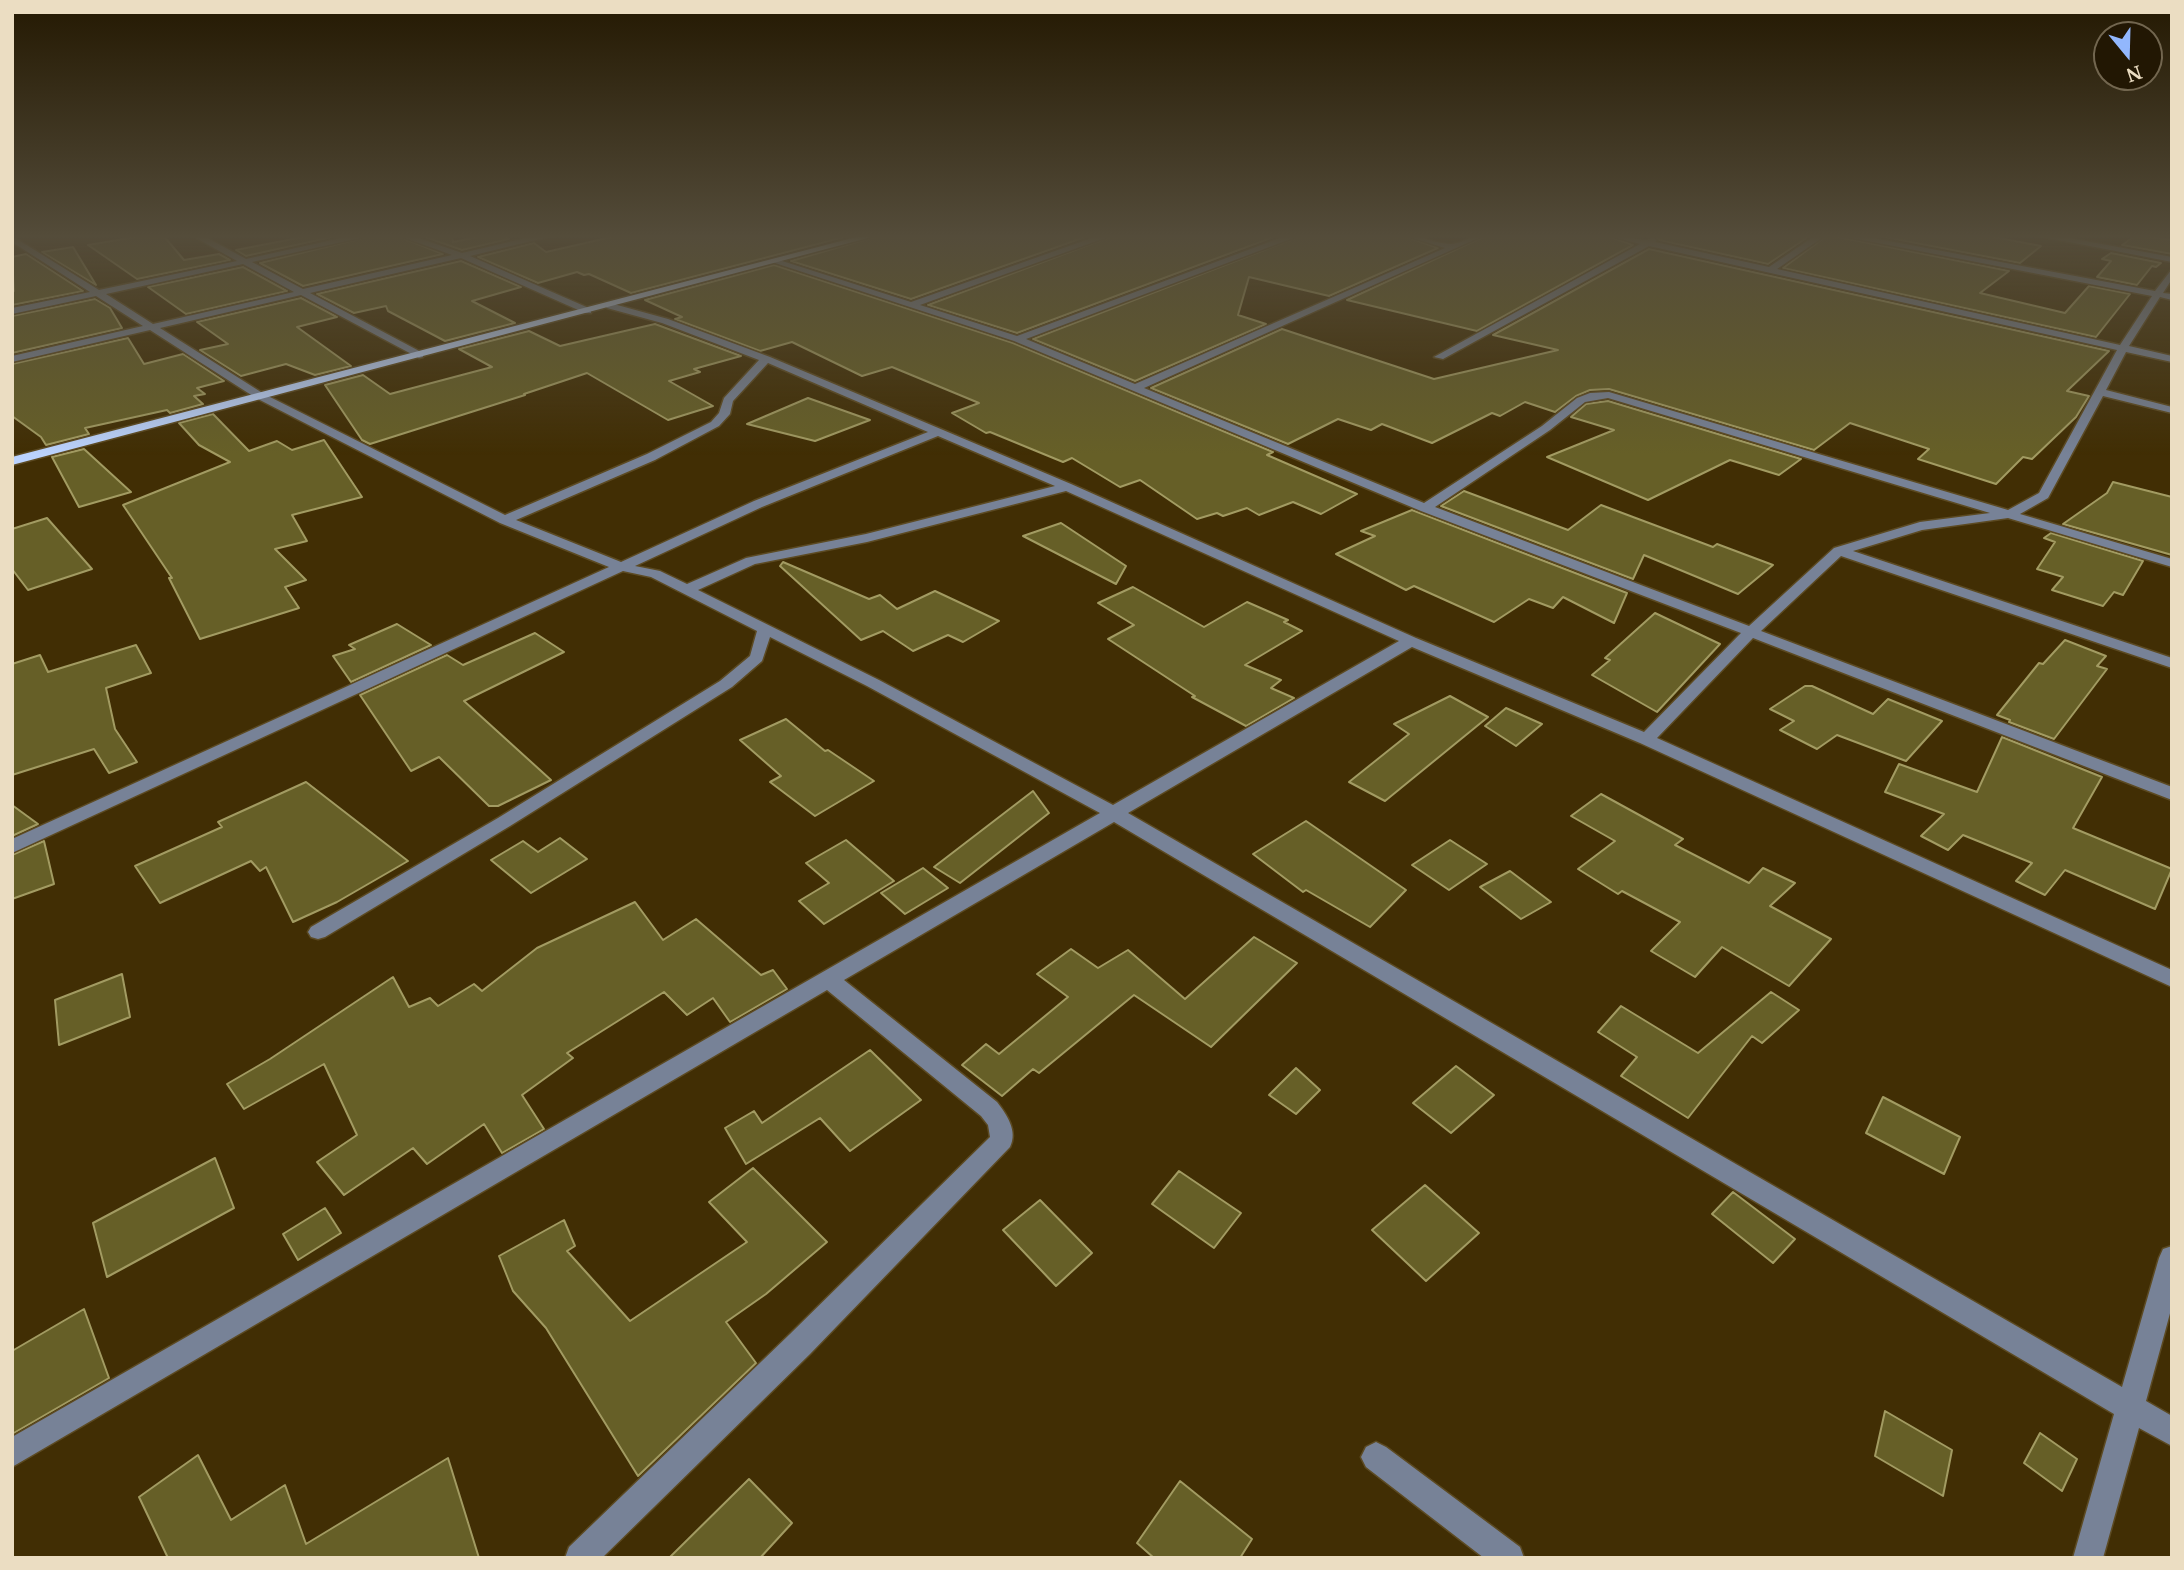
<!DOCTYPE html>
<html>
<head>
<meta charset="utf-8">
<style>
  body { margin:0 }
  #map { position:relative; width:2184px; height:1570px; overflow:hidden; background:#412e04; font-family:"Noto Serif",serif }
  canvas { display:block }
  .frame { position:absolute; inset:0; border:14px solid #ebddc2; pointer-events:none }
  .north { position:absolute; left:2093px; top:21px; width:70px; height:70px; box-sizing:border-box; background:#221703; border:2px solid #72664f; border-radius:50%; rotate:161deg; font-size:19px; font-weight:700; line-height:28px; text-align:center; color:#ebddc2 }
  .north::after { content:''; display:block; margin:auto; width:24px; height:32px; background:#92b7fd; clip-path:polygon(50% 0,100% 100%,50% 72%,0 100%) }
</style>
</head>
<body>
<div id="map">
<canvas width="2184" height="1570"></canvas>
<div class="frame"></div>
<div class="north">N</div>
</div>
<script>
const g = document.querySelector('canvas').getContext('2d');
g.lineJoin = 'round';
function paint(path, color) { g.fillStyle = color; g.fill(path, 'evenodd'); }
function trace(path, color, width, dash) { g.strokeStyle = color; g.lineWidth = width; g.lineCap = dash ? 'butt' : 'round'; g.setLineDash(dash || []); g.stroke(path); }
const building = new Path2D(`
  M 147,235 L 163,235 L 184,260 L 219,254 L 230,260 L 137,279 L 88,245 Z
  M 313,235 L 341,235 L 246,256 L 236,250 Z
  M 375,235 L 395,235 L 443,254 L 303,286 L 260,263 Z
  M 419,235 L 452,235 L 453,242 L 487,235 L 501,235 L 509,239 L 462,250 Z
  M 620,235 L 852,235 L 631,293 L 589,274 L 584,275 L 577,272 L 538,283 L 478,257 L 534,243 L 546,252 Z
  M 881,235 L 1091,235 L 911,299 L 791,261 Z
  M 1115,235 L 1279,235 L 1017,333 L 928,305 Z
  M 1303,235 L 1402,235 L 1438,248 L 1329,296 L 1249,277 L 1238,315 L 1266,324 L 1135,381 L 1033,339 Z
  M 1487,235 L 1605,235 L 1633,245 L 1477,331 L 1347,300 Z
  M 1653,235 L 1811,235 L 1768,264 L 1659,240 Z
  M 1828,235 L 2009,271 L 1980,293 L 2065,313 L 2089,286 L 2130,294 L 2096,337 L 1783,268 Z
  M 1874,235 L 1984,235 L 2041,246 L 2020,263 Z
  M 2136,235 L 2172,240 L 2172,254 L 2122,245 Z
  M 73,247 L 96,285 L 42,252 Z
  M 1649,249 L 2109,351 L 2067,391 L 2089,396 L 2076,417 L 2032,459 L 2023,457 L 1996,484 L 1918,459 L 1929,449 L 1850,423 L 1814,450 L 1609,389 L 1590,390 L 1576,396 L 1555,412 L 1525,402 L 1500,416 L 1492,413 L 1432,443 L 1382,424 L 1371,430 L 1338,419 L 1288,444 L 1151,388 L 1282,329 L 1434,379 L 1558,350 L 1493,335 Z
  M 2111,253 L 2161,263 L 2156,267 L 2152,266 L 2137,285 L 2097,277 L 2111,261 L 2102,259 Z
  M 26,254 L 83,291 L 12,305 L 12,292 L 14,291 L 12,257 Z
  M 461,261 L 521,287 L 472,301 L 515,323 L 445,341 L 388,311 L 386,306 L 354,313 L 317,294 Z
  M 774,265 L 1013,343 L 1273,452 L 1267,455 L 1357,494 L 1321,514 L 1293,502 L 1259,515 L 1247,508 L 1223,516 L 1217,513 L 1197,519 L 1140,480 L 1120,487 L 1072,458 L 1063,462 L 990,432 L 986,433 L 952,413 L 979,403 L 892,367 L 862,376 L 792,342 L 760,351 L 675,319 L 682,317 L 645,300 Z
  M 243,267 L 287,291 L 186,314 L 148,287 Z
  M 301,298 L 337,317 L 297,327 L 351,366 L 315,375 L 286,364 L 241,376 L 200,350 L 228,344 L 197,322 Z
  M 95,299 L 110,308 L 122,328 L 12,353 L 12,316 Z
  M 655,324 L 741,356 L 694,369 L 700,372 L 669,381 L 713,406 L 668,420 L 587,373 L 524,394 L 525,395 L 370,444 L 362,440 L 325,385 L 363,375 L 390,394 L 492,367 L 459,349 L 529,331 L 560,346 Z
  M 128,338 L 144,364 L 183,354 L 224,381 L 197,388 L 205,394 L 194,396 L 203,404 L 170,413 L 167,410 L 85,428 L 89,434 L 46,445 L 41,437 L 12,416 L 12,364 Z
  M 808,398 L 870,420 L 815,441 L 747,424 Z
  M 1608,401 L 1801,459 L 1779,475 L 1730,460 L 1648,500 L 1547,457 L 1614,430 L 1571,417 L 1586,404 Z
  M 213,414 L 249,451 L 277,441 L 292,450 L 324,440 L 362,497 L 292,515 L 307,541 L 275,549 L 306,580 L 285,587 L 299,608 L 200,639 L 169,578 L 172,578 L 123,505 L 230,462 L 199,445 L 179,423 Z
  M 84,449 L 131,492 L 79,507 L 52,457 Z
  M 2113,482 L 2172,497 L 2172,555 L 2063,524 L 2107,493 Z
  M 1464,491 L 1568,530 L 1601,505 L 1713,547 L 1717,544 L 1773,565 L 1738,594 L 1644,555 L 1633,579 L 1441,506 Z
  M 1412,510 L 1627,593 L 1614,623 L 1563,597 L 1553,608 L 1529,599 L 1494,622 L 1414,586 L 1406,590 L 1336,554 L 1375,536 L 1361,531 Z
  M 47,518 L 92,569 L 28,590 L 12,569 L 12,529 Z
  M 1061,523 L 1126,566 L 1116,584 L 1023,536 Z
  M 2051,533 L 2143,561 L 2123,595 L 2114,592 L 2103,606 L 2052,590 L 2063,577 L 2037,569 L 2055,542 L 2044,538 Z
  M 783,562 L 869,599 L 880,595 L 897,609 L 935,591 L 999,621 L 963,642 L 948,635 L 913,651 L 883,631 L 861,640 L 780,566 Z
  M 1133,587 L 1204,627 L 1247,602 L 1288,620 L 1284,622 L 1302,631 L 1245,665 L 1281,680 L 1271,688 L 1294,698 L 1246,726 L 1192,697 L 1195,696 L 1108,639 L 1134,625 L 1098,603 Z
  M 1655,613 L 1720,644 L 1657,712 L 1592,675 L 1610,660 L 1605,658 Z
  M 397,624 L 431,645 L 351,682 L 333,656 L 355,649 L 349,645 Z
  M 535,633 L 564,652 L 464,701 L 551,780 L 498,806 L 489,806 L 439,757 L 411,771 L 360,695 L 447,655 L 463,665 Z
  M 2065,640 L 2106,656 L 2097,666 L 2107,669 L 2054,739 L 2009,722 L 2010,720 L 1997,715 L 2039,663 L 2043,664 Z
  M 136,645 L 151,673 L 106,688 L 115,729 L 137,762 L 109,773 L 94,749 L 12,775 L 12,664 L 40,655 L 48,672 Z
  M 1805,686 L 1812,686 L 1873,714 L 1888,699 L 1942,721 L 1906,761 L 1837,735 L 1817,749 L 1780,730 L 1794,721 L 1770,709 Z
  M 1450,696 L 1488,717 L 1385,801 L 1349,782 L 1409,734 L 1394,724 Z
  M 1506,708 L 1542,724 L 1516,746 L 1485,726 Z
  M 786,719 L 825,751 L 828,750 L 874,781 L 815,816 L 770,782 L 781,776 L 740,740 Z
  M 2002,737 L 2102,777 L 2073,828 L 2172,869 L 2155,909 L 2065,870 L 2045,895 L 2016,881 L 2032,863 L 1963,835 L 1948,850 L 1921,836 L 1944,814 L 1885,792 L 1899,764 L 1977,792 Z
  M 306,782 L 408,861 L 337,902 L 293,922 L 266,867 L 260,871 L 251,861 L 160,903 L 135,866 L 222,827 L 218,822 Z
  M 1033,791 L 1049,813 L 960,883 L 934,867 Z
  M 1601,794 L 1683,839 L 1675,845 L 1749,883 L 1763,868 L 1795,883 L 1770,906 L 1831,939 L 1789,986 L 1722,947 L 1695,977 L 1651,951 L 1680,922 L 1622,891 L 1618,894 L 1578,869 L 1615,841 L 1571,816 Z
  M 12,805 L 38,824 L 12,836 Z
  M 1306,821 L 1406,890 L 1370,927 L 1306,890 L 1303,892 L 1253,854 Z
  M 560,838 L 587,859 L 531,893 L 491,860 L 523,841 L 538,852 Z
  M 846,840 L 894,881 L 824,924 L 799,901 L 829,883 L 806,863 Z
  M 1450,840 L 1487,864 L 1449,890 L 1412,865 Z
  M 44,841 L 54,884 L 12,899 L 12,855 Z
  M 923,868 L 948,888 L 905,914 L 881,893 Z
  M 1510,871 L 1551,902 L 1521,919 L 1480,887 Z
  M 635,902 L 663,940 L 696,919 L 761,975 L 773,970 L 787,989 L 730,1022 L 713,998 L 687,1015 L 664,992 L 567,1053 L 573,1058 L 522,1095 L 544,1129 L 502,1153 L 484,1124 L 427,1164 L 413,1148 L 344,1195 L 317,1162 L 357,1135 L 324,1064 L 244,1109 L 227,1084 L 270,1059 L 393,977 L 409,1007 L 430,998 L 438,1006 L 474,984 L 482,991 L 537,948 Z
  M 1254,937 L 1297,963 L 1211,1047 L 1134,995 L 1039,1073 L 1033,1069 L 1002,1096 L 962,1065 L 986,1044 L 999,1054 L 1068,997 L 1037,974 L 1071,949 L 1098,968 L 1128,950 L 1185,999 Z
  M 122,974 L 130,1017 L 59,1045 L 55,1000 Z
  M 1771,992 L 1799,1010 L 1762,1043 L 1752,1036 L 1688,1118 L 1621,1076 L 1637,1057 L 1598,1032 L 1621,1006 L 1698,1053 Z
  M 870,1050 L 921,1100 L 850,1151 L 820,1118 L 746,1164 L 725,1128 L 754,1111 L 762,1123 Z
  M 1456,1066 L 1494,1095 L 1451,1133 L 1413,1103 Z
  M 1296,1068 L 1320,1090 L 1296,1114 L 1269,1095 Z
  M 1883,1097 L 1960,1137 L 1944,1174 L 1866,1133 Z
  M 215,1158 L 234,1208 L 107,1277 L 93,1223 Z
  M 753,1168 L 827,1242 L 766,1294 L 726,1322 L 756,1363 L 638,1476 L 546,1328 L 513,1291 L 499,1256 L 564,1220 L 575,1246 L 567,1251 L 630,1321 L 747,1242 L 709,1202 Z
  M 1179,1171 L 1241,1213 L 1214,1248 L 1152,1204 Z
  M 1425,1185 L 1479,1233 L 1426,1281 L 1372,1230 Z
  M 1733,1192 L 1795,1239 L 1773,1263 L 1712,1214 Z
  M 1040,1200 L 1092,1253 L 1056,1286 L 1003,1230 Z
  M 325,1208 L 341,1233 L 298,1260 L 283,1234 Z
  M 84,1309 L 109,1378 L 12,1434 L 12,1351 Z
  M 1885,1411 L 1952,1450 L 1943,1496 L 1875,1456 Z
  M 2040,1433 L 2077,1459 L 2062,1491 L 2024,1463 Z
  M 198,1455 L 231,1520 L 285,1485 L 306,1544 L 448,1458 L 479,1558 L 168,1558 L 139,1497 Z
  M 749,1479 L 792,1523 L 760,1558 L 669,1558 Z
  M 1180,1481 L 1252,1539 L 1240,1558 L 1154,1558 L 1137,1543 Z`);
paint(building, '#665f27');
trace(building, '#a29b62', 2);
const minor = new Path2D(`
  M 191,235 L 202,235 L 246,259 L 355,235 L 373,235 L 252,262 L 303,289 L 452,255 L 397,235 L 410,235 L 462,253 L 539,235 L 556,235 L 470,256 L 591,309 L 591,313 L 585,313 L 461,258 L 310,293 L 423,353 L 423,357 L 419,358 L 301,295 L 160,328 L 264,394 L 505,515 L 647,454 L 711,422 L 719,413 L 724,398 L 759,360 L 662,323 L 607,308 L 605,306 L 610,303 L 668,319 L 770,357 L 1071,484 L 1416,638 L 1644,732 L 1741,633 L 1421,511 L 1014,341 L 772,262 L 779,260 L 911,302 L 1100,235 L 1113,235 L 920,305 L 1017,336 L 1288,235 L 1301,235 L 1026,339 L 1135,384 L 1445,248 L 1404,235 C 1421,235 1435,244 1451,244 C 1461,244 1471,235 1485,235 L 1144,388 L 1424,503 L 1542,426 L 1577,398 L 1590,393 L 1609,392 L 2008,510 L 2039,493 L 2117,350 L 1649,246 L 1443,359 L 1434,357 L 1640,244 L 1607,235 L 1646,240 L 1653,238 L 1657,240 L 1655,242 L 1769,267 L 1816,235 L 1826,235 L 1777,269 L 2120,345 L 2152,296 L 1837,235 L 1857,235 L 2155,291 L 2172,269 L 2172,279 L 2163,293 L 2172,294 L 2172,300 L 2160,297 L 2129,346 L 2172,356 L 2172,362 L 2126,352 L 2106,390 L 2172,407 L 2172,413 L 2103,396 L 2048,498 L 2020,514 L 2172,559 L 2172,567 L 2008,518 L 1922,530 L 1853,551 L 2172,658 L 2172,668 L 1841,556 L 1761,631 L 2172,787 L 2172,800 L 1753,638 L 1657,738 L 2172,970 L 2172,987 L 1640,743 L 1412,647 L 1128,813 L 2122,1387 L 2159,1258 L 2163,1249 L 2172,1246 L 2172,1306 L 2146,1401 L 2172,1416 L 2172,1446 L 2139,1428 L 2103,1558 L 2073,1558 L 2114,1414 L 1114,822 L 844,980 L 997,1102 C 1007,1115 1018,1131 1010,1147 L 810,1354 L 602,1558 L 565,1558 L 569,1547 L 790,1334 L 990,1137 L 988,1125 L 981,1116 L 827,990 L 12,1467 L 12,1437 L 1100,813 L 867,686 L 770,637 L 762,661 L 732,687 L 510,826 L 325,937 L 318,939 L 311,937 L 308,932 L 311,927 L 498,818 L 720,681 L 750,656 L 757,631 L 651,577 L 623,571 L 12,853 L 12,839 L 609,567 L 500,523 L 256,398 L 150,330 L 12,362 L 12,356 L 143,326 L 96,296 L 12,314 L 12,308 L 90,292 L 12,242 L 12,236 L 99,290 L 237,261 ZM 243,264 L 294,292 L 153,324 L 106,294 ZM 768,363 L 928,432 L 754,501 L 621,562 L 516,520 L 655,460 L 719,426 L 730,414 L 733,401 ZM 1608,398 L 1990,513 L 1920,522 L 1834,548 L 1749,626 L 1435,507 L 1550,430 L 1585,402 ZM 938,436 L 1055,486 L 866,534 L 746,558 L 687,584 L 660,571 L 635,566 L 762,507 ZM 1066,491 L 1399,641 L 1113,805 L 879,680 L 698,590 L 755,564 L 867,542 Z
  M 2033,235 L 2053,235 L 2172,257 L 2172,262 Z
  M 1376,1442 L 1386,1447 L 1520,1547 L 1524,1558 L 1484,1558 L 1366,1467 L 1361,1457 L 1366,1447 Z`);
const major = new Path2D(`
  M 864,235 L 879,235 L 12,465 L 12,457 Z`);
trace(minor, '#5c4a22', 3);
trace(major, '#5c4a22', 3);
paint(minor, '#778297');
paint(major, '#bbd3fe');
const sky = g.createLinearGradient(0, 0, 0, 455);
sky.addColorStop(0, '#241902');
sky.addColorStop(0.52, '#544c3a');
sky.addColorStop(1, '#544c3a00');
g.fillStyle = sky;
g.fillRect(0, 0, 2184, 455);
</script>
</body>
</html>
